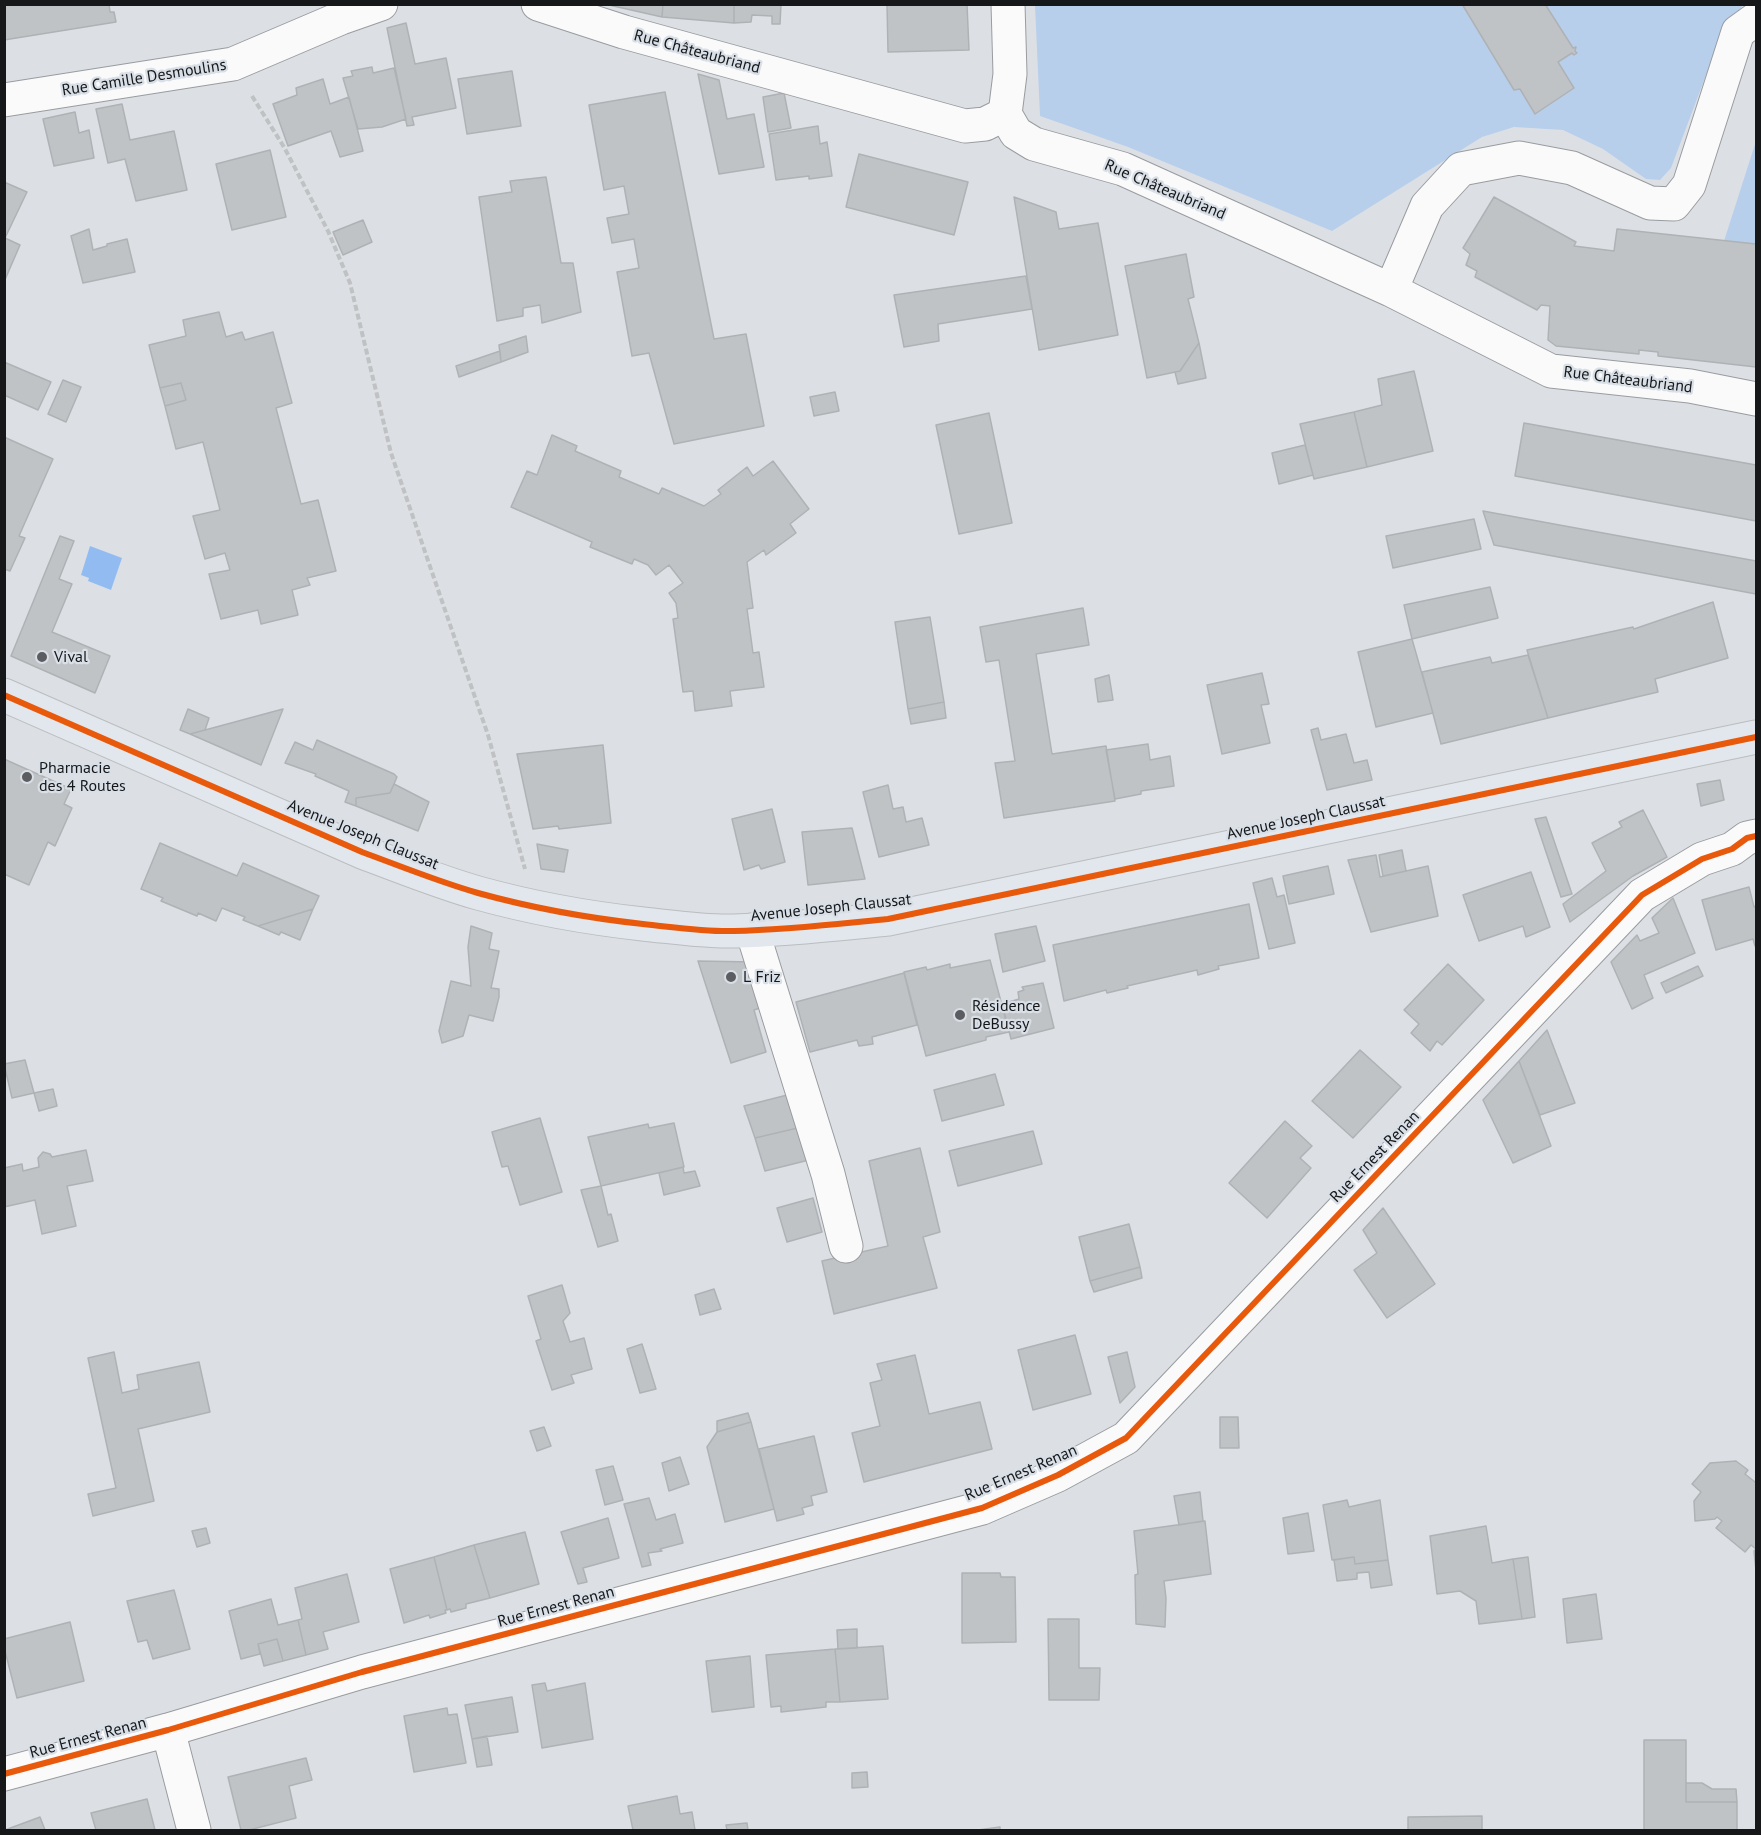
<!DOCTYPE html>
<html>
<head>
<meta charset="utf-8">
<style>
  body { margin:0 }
  #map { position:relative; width:1761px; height:1835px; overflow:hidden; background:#dce0e4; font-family:"PT Sans",sans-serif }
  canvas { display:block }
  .frame { position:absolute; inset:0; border:6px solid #151719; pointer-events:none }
</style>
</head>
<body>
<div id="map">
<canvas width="1761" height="1835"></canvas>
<div class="frame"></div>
</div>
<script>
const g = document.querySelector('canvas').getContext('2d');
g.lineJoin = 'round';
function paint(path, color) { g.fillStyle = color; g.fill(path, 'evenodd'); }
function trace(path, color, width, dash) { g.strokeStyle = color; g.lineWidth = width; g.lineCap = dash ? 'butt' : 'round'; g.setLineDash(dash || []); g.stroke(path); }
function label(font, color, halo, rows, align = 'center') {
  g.font = font + ' "PT Sans",sans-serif'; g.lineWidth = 4.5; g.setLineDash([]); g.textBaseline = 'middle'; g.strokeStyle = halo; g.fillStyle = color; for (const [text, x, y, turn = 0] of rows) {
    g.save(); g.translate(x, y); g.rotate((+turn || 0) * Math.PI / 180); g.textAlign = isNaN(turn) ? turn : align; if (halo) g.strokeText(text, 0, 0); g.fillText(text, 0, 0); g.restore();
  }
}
paint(new Path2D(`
  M 1035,5 L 1743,5 L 1720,38 L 1671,168 L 1660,180 L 1646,179 L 1603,149 L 1563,130 L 1514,127 L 1482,137 L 1332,231 L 1128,147 L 1040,116 Z
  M 1756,141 L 1756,244 L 1724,241 Z`), '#b8cfec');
paint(new Path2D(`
  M 90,546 L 122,558 L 111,590 L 88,581 L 89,578 L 81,575 Z`), '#92bcf1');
const building = new Path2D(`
  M 4,4 L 109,4 L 110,12 L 114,12 L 116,22 L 4,40 Z
  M 663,4 L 734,4 L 734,23 L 662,17 Z
  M 663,4 L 662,17 L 609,5 L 609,4 Z
  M 734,4 L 781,4 L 780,24 L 772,24 L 772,16 L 752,15 L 751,22 L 734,23 Z
  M 887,4 L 967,4 L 969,50 L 888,52 Z
  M 1462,4 L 1545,4 L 1573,48 L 1576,47 L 1575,51 L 1577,53 L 1574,55 L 1572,53 L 1558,62 L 1574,88 L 1535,114 L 1520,89 L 1514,90 Z
  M 406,23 L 415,64 L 446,58 L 456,108 L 412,117 L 414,125 L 407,126 L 387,28 Z
  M 372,67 L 373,73 L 394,68 L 406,119 L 382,127 L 358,129 L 343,78 L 353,76 L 351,71 Z
  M 512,71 L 521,126 L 467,134 L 458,79 Z
  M 698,74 L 719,80 L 727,119 L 754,114 L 764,167 L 719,174 Z
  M 323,79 L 330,104 L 349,97 L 363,151 L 340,157 L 331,131 L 288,146 L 273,104 L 297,95 L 296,88 Z
  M 665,92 L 714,339 L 746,334 L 764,426 L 674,444 L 649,353 L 632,356 L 617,272 L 639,268 L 634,239 L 612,243 L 607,218 L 629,214 L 624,186 L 604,190 L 589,105 Z
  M 784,93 L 791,128 L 768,132 L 763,97 Z
  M 122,104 L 130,140 L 174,131 L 187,190 L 136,201 L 125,159 L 108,163 L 96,109 Z
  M 75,112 L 79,133 L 89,130 L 94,158 L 54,166 L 43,119 Z
  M 818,126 L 820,144 L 827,142 L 832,176 L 809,179 L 809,176 L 776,180 L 769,134 Z
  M 270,150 L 286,217 L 232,230 L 216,164 Z
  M 859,154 L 968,182 L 954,235 L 846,207 Z
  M 546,177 L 561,263 L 573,263 L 581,312 L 542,323 L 540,305 L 523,308 L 523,316 L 497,321 L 479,197 L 512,192 L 510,181 Z
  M 4,182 L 27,192 L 5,238 L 20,245 L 4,282 Z
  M 1014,197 L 1056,212 L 1059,229 L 1098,223 L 1118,335 L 1039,350 Z
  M 1494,197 L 1576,242 L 1574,246 L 1614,251 L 1617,229 L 1756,244 L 1756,367 L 1658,356 L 1658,352 L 1639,350 L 1639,354 L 1556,346 L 1548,340 L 1550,306 L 1541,305 L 1537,310 L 1475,277 L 1477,271 L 1466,265 L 1470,254 L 1463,248 Z
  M 363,220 L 372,242 L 343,255 L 333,232 Z
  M 89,229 L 93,250 L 107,246 L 107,244 L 127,239 L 135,272 L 83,283 L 71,236 Z
  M 1186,254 L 1194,297 L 1188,299 L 1199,343 L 1180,371 L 1147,378 L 1125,266 Z
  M 1026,276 L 1032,309 L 938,324 L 939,341 L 904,347 L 894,295 Z
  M 219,312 L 226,337 L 242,332 L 245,340 L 273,332 L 292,403 L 276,408 L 301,504 L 318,500 L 336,571 L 307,578 L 310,585 L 292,590 L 298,615 L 261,624 L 258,610 L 221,619 L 209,574 L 230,570 L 225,553 L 205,559 L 193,516 L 220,510 L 203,442 L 176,449 L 165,406 L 186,400 L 181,383 L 160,388 L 149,345 L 186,336 L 183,320 Z
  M 526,336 L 528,352 L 501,362 L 499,345 Z
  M 1199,343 L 1206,378 L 1178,384 L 1175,372 L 1180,371 Z
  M 500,351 L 501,362 L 459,377 L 456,366 Z
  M 4,362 L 51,382 L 38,410 L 4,395 Z
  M 1414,371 L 1433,451 L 1367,467 L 1354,412 L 1382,405 L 1378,379 Z
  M 63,380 L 81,387 L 66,422 L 48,414 Z
  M 181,383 L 186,400 L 165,406 L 160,388 Z
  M 835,392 L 839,411 L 814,416 L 810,397 Z
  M 1354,412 L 1367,467 L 1314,479 L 1300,424 Z
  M 989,413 L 1012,523 L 959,534 L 936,425 Z
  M 1524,423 L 1756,465 L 1756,521 L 1515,476 Z
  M 552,435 L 577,446 L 575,451 L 621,471 L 619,477 L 659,494 L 662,488 L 704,506 L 721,494 L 718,490 L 747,467 L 753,476 L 773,461 L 809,509 L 790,524 L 796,533 L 766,555 L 764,550 L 747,562 L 753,608 L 747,609 L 753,653 L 759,652 L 764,687 L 730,691 L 732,706 L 695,711 L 693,691 L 683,692 L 673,619 L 678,618 L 676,603 L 669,593 L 683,583 L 669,565 L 656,575 L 648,565 L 634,559 L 632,564 L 590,547 L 592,542 L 511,507 L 527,471 L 537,475 Z
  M 4,437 L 53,459 L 19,536 L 25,538 L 10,571 L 4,569 Z
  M 1305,445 L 1313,475 L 1279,484 L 1272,453 Z
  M 1483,511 L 1756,561 L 1756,594 L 1494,545 Z
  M 1474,519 L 1481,549 L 1393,568 L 1386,536 Z
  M 60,536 L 74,541 L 59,579 L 72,584 L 52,632 L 110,656 L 95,693 L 11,656 Z
  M 1490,587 L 1498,618 L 1412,639 L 1404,605 Z
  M 1713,602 L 1728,658 L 1655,679 L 1658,692 L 1548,718 L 1527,650 L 1633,627 L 1634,629 Z
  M 1083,608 L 1089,645 L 1036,654 L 1052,754 L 1106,746 L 1115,801 L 1004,818 L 995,763 L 1015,761 L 999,660 L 986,662 L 980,627 Z
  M 930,617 L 944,702 L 908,709 L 895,622 Z
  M 1412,639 L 1433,713 L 1376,727 L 1358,652 Z
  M 1528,655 L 1548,718 L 1441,744 L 1422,672 L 1490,657 L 1492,663 Z
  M 1262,673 L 1269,704 L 1261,705 L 1270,743 L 1222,754 L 1207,685 Z
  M 1109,675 L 1113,700 L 1098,702 L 1095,679 Z
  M 944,702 L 946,718 L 911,724 L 908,709 Z
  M 188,709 L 209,718 L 205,730 L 190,734 L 180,730 Z
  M 283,709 L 261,765 L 190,734 L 205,730 Z
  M 1318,728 L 1321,740 L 1346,734 L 1354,763 L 1367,760 L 1372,780 L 1327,790 L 1311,730 Z
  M 317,740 L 394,774 L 397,777 L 390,793 L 356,798 L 356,806 L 345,802 L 349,791 L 315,776 L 316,774 L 285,763 L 295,742 L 313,750 Z
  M 1148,744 L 1150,760 L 1170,756 L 1174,786 L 1141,791 L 1141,794 L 1115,799 L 1106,750 Z
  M 603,745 L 611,823 L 559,829 L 558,826 L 533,829 L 517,754 Z
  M 4,759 L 71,789 L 64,804 L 72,808 L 55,846 L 48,842 L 29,885 L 4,874 Z
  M 1720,780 L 1724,800 L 1701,806 L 1697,784 Z
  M 394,784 L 429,802 L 418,831 L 356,806 L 356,798 L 390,793 Z
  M 888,785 L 893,809 L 903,807 L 906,822 L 922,818 L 929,845 L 879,857 L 863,792 Z
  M 772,809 L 785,862 L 761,869 L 759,865 L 744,870 L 732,819 Z
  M 1643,810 L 1667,857 L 1633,876 L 1570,922 L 1563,904 L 1606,871 L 1592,843 L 1622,827 L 1619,822 Z
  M 1546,817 L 1572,894 L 1561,897 L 1535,819 Z
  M 852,828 L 865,879 L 808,885 L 802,832 Z
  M 160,843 L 237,876 L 243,863 L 319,896 L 313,909 L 258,926 L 243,920 L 245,917 L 222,908 L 216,921 L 198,913 L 197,916 L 161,901 L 163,898 L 141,889 Z
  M 537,844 L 568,850 L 564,872 L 541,869 Z
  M 1402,850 L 1406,871 L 1383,876 L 1379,855 Z
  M 1376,855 L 1380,877 L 1428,866 L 1438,916 L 1371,932 L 1348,860 Z
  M 1328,866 L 1334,894 L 1289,904 L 1283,876 Z
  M 1531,872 L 1550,927 L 1526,937 L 1523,926 L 1479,941 L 1463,895 Z
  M 1272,878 L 1277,897 L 1284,895 L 1295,943 L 1269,949 L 1253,883 Z
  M 1749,887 L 1754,907 L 1756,906 L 1756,945 L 1755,946 L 1753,939 L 1716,950 L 1702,900 Z
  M 1673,898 L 1695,953 L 1644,975 L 1653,998 L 1632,1009 L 1611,962 L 1637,935 L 1640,941 L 1659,933 L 1652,918 Z
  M 1249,904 L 1259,958 L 1218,966 L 1219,969 L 1198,975 L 1197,970 L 1127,986 L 1128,988 L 1107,993 L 1106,990 L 1064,1001 L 1053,945 Z
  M 313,909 L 300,940 L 281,932 L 279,935 L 258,926 Z
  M 471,926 L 492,933 L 489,949 L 499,951 L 491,988 L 499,989 L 499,997 L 493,1021 L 469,1015 L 463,1036 L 442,1043 L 439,1031 L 451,981 L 471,986 L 468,947 Z
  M 1036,926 L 1045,961 L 1003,972 L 995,934 Z
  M 990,960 L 1009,1032 L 986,1037 L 986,1040 L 926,1056 L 904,972 L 926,967 L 927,970 L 950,964 L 950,968 Z
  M 698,961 L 755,962 L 763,1007 L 754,1010 L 766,1052 L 731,1063 Z
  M 1448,964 L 1484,1000 L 1442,1045 L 1437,1041 L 1430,1051 L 1411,1033 L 1419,1024 L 1404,1010 Z
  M 1698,966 L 1703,976 L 1666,993 L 1661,983 Z
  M 904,973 L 917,1025 L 872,1037 L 873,1044 L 859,1046 L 857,1040 L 810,1052 L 796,1002 Z
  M 1043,983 L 1054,1028 L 1011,1039 L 1002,1004 L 1019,999 L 1018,992 L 1024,990 L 1022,987 Z
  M 1547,1030 L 1575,1103 L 1540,1115 L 1519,1061 Z
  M 1360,1050 L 1401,1087 L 1353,1138 L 1312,1101 Z
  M 25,1060 L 34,1093 L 12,1098 L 4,1064 Z
  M 1519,1061 L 1551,1146 L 1513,1163 L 1483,1100 Z
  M 995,1074 L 1004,1105 L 942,1121 L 934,1090 Z
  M 53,1089 L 57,1106 L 39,1111 L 34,1093 Z
  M 799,1092 L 806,1126 L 755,1138 L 744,1106 Z
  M 540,1118 L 562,1192 L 520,1205 L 508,1166 L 502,1167 L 492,1132 Z
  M 1285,1121 L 1312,1146 L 1300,1158 L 1311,1168 L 1267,1218 L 1229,1183 Z
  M 674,1123 L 684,1167 L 601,1186 L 588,1137 L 648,1124 L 649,1128 Z
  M 806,1126 L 813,1159 L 765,1171 L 755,1138 Z
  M 1033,1131 L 1042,1164 L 958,1186 L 949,1151 Z
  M 920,1148 L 940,1232 L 923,1237 L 937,1288 L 834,1314 L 822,1261 L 888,1246 L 869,1161 Z
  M 86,1150 L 93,1181 L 67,1186 L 76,1226 L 42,1234 L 35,1200 L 4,1207 L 4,1168 L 22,1164 L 23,1171 L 39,1167 L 38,1158 L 43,1152 L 50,1154 L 52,1157 Z
  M 683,1167 L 684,1173 L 695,1171 L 700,1186 L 664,1195 L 659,1173 Z
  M 601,1186 L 608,1215 L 611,1214 L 618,1241 L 598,1247 L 581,1190 Z
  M 813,1198 L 822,1232 L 787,1242 L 777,1208 Z
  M 1383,1208 L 1435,1284 L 1387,1318 L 1354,1270 L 1377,1253 L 1363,1230 Z
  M 1129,1224 L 1140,1267 L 1090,1281 L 1079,1237 Z
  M 1140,1267 L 1142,1278 L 1094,1292 L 1090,1281 Z
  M 562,1285 L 570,1313 L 563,1321 L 570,1342 L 584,1338 L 592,1369 L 571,1375 L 574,1383 L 552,1390 L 536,1341 L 541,1339 L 528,1296 Z
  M 714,1289 L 721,1309 L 700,1315 L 695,1295 Z
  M 1075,1335 L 1091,1394 L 1033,1410 L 1018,1350 Z
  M 642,1344 L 656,1389 L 640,1393 L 627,1349 Z
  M 114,1352 L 122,1393 L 139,1389 L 137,1375 L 199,1362 L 210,1412 L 138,1429 L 154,1501 L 93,1516 L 88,1494 L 116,1488 L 88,1358 Z
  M 1127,1352 L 1135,1387 L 1120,1403 L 1108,1357 Z
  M 915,1355 L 929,1414 L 980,1402 L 992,1449 L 864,1482 L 852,1433 L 880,1426 L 870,1383 L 882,1380 L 877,1364 Z
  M 748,1413 L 751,1422 L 717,1432 L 717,1421 Z
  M 1220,1417 L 1238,1417 L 1239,1448 L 1220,1448 Z
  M 751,1422 L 774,1509 L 725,1522 L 707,1447 L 717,1432 Z
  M 544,1427 L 551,1446 L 537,1451 L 530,1431 Z
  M 814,1436 L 827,1492 L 811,1496 L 813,1505 L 802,1508 L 804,1514 L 777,1521 L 759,1449 Z
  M 680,1457 L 689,1484 L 669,1491 L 662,1463 Z
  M 1736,1461 L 1748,1470 L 1745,1474 L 1755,1482 L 1756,1480 L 1756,1571 L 1754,1551 L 1756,1549 L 1751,1545 L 1745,1552 L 1716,1528 L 1722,1521 L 1717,1517 L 1715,1519 L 1695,1521 L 1694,1501 L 1701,1492 L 1692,1484 L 1710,1463 Z
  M 613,1466 L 623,1500 L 605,1505 L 596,1470 Z
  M 1200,1492 L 1203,1521 L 1179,1525 L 1174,1496 Z
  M 649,1498 L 656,1520 L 675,1514 L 683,1543 L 660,1549 L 662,1551 L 648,1553 L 651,1565 L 642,1567 L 624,1504 Z
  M 1347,1500 L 1349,1507 L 1380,1500 L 1388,1560 L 1355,1564 L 1354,1557 L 1332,1560 L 1323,1505 Z
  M 1308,1513 L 1314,1551 L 1288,1554 L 1283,1518 Z
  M 608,1518 L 619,1558 L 583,1568 L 587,1582 L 578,1584 L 561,1532 Z
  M 1205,1521 L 1211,1574 L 1164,1581 L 1166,1598 L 1165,1627 L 1136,1624 L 1135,1575 L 1138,1574 L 1134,1531 Z
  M 1486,1526 L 1492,1563 L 1513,1559 L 1522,1619 L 1479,1624 L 1476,1601 L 1460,1591 L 1437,1594 L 1430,1536 Z
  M 206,1528 L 210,1543 L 197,1547 L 192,1531 Z
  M 525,1532 L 539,1584 L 490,1598 L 474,1545 Z
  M 474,1545 L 490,1598 L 466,1604 L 466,1608 L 451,1612 L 450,1609 L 447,1610 L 434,1557 Z
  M 434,1557 L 447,1610 L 445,1610 L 446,1613 L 430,1618 L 429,1615 L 404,1623 L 390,1569 Z
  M 1354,1557 L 1355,1564 L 1388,1560 L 1392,1585 L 1371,1588 L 1369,1572 L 1357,1573 L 1357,1579 L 1337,1581 L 1334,1560 Z
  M 1528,1557 L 1535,1617 L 1522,1619 L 1513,1559 Z
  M 962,1573 L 1000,1573 L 1001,1577 L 1015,1577 L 1016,1642 L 962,1643 Z
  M 347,1574 L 359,1622 L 323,1632 L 328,1649 L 306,1655 L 298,1620 L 302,1619 L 295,1588 Z
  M 174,1590 L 190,1649 L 153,1659 L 147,1640 L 138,1642 L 127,1601 Z
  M 1596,1594 L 1602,1639 L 1567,1643 L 1563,1599 Z
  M 271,1599 L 278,1625 L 298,1620 L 306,1655 L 283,1661 L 277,1639 L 258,1644 L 260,1654 L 241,1659 L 229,1611 Z
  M 1048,1619 L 1079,1619 L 1079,1668 L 1100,1668 L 1099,1700 L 1049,1700 Z
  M 70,1622 L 84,1681 L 17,1698 L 4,1647 L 4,1639 Z
  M 857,1629 L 857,1648 L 838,1649 L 837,1630 Z
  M 277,1639 L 283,1661 L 264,1666 L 258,1644 Z
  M 883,1646 L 888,1699 L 840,1702 L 835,1649 Z
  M 835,1649 L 840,1702 L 826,1702 L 826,1707 L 781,1712 L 781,1706 L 771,1707 L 766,1655 Z
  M 750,1656 L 754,1707 L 712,1712 L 706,1661 Z
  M 545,1683 L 547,1691 L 585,1683 L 593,1739 L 542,1748 L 532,1685 Z
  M 512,1697 L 518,1732 L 472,1739 L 465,1705 Z
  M 447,1708 L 448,1715 L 457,1714 L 466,1763 L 414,1772 L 404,1716 Z
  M 487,1736 L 492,1765 L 477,1767 L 472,1739 Z
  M 1644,1740 L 1686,1740 L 1686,1802 L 1737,1802 L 1737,1830 L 1644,1830 Z
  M 306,1758 L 312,1780 L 289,1786 L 296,1818 L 249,1830 L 241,1830 L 228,1777 Z
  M 867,1772 L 868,1787 L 852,1788 L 852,1773 Z
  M 1686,1783 L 1702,1783 L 1712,1789 L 1736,1789 L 1737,1802 L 1686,1802 Z
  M 677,1796 L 680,1814 L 692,1812 L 695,1830 L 633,1830 L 628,1806 Z
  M 147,1799 L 155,1830 L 96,1830 L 91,1813 Z
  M 1482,1816 L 1482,1830 L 1408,1830 L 1408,1817 Z
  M 40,1817 L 45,1830 L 5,1830 Z
  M 747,1823 L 748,1830 L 727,1830 L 726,1825 Z
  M 1000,1827 L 1000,1830 L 978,1830 Z`);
paint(building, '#c0c3c6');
trace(building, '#afb2b5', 1.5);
const minor = new Path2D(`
  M 538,4 L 624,32 L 965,126 L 985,124 L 1005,114
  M 4,100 L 233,64 L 341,18 L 381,4
  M 1005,114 L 1016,133 L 1034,144 L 1123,169 L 1391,290 L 1551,371 L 1690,386 L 1756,399
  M 1005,114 L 1010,74 L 1008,4
  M 1391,290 L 1427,206 L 1461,169 L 1519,158 L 1572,168 L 1650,203 L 1674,204 L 1689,185 L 1738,32 L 1756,19
  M 752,930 L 828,1174 L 846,1246
  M 168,1730 L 194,1830
  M 4,1774 L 168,1730 L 362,1672 L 982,1508 L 1058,1475 L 1126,1438 L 1642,895 L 1702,859 L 1732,849 L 1747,838 L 1756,836`);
const major = new Path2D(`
  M 4,695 L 362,852 C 400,866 439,882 478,893 C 532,908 588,918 643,924 C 673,927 704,932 734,931 C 786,930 837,924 888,919 L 1756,737`);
trace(minor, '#999c9f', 35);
trace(major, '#bbbdbf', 35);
trace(new Path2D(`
  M 252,96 L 284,147 L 328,231 L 350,283 L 391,453 L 488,735 L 525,869`), '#bfc1c2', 4, [6, 3]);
trace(minor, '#fafafb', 33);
trace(major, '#e1e7ed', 33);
trace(new Path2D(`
  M 4,695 L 362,852 C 400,866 439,882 478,893 C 532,908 588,918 643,924 C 673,927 704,932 734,931 C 786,930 837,924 888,919 L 1756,737
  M 4,1774 L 168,1730 L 362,1672 L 982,1508 L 1058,1475 L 1126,1438 L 1642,895 L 1702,859 L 1732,849 L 1747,838 L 1756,836`), '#e8590c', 6);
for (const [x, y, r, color] of [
  [42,657,6,"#5b5d60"],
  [27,777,6,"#5b5d60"],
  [731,977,6,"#5b5d60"],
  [960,1015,6,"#5b5d60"]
]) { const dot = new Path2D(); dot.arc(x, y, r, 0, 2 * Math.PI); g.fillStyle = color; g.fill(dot); trace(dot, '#d9dfe7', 2); }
label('16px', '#151719', '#d9dfe7', [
  ["Rue Châteaubriand",697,52,15],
  ["Rue Camille Desmoulins",144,78,-9],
  ["Rue Châteaubriand",1165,190,23],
  ["Rue Châteaubriand",1628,380,7],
  ["Avenue Joseph Claussat",1306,818,-12],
  ["Avenue Joseph Claussat",363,835,22],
  ["Avenue Joseph Claussat",831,908,-6],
  ["Rue Ernest Renan",1375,1157,-46],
  ["Rue Ernest Renan",1021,1473,-23],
  ["Rue Ernest Renan",556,1607,-15],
  ["Rue Ernest Renan",88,1738,-15]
]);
label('16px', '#151719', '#d9dfe7', [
  ["Vival",54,657],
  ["Pharmacie",39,768],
  ["des 4 Routes",39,786],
  ["L Friz",743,977],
  ["Résidence",972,1006],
  ["DeBussy",972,1024]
], 'left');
</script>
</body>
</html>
